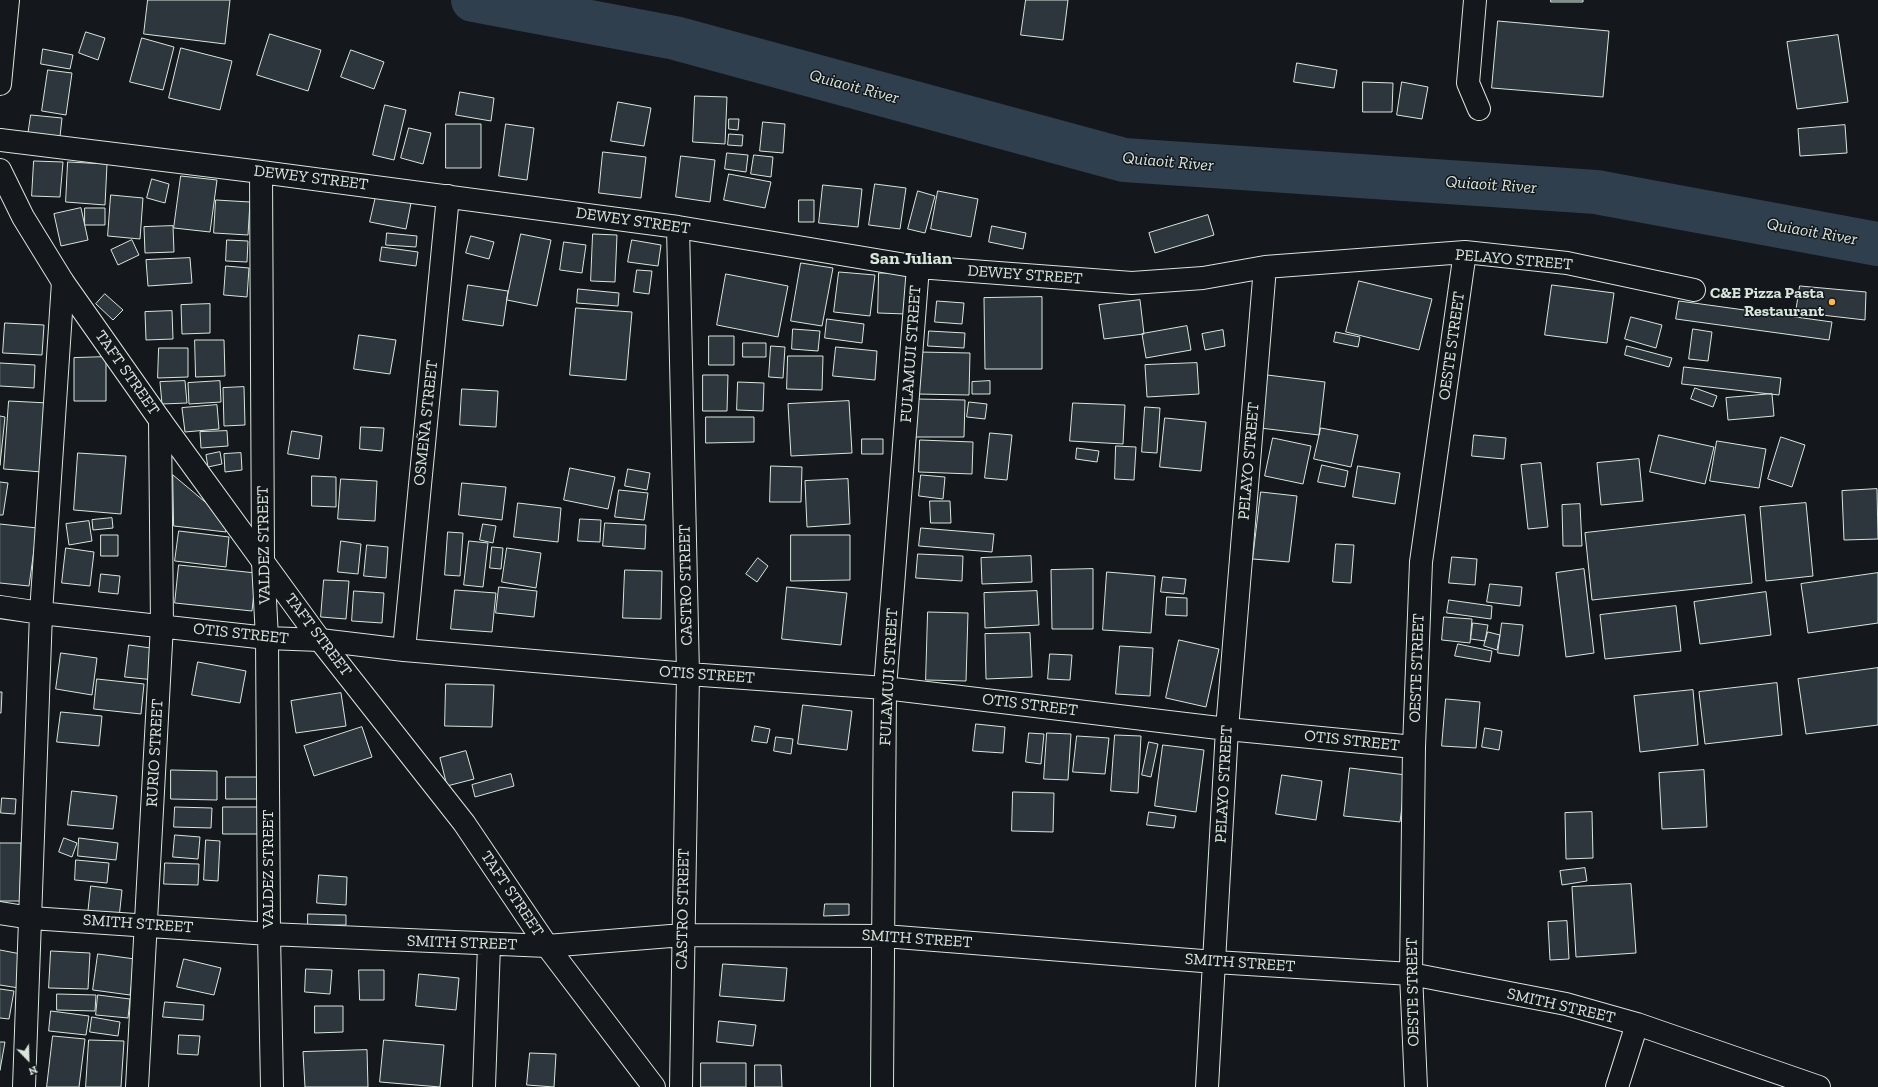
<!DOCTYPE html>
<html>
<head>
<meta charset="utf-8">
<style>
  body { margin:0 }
  #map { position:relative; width:1878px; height:1087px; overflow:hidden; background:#14181c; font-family:"Zilla Slab",serif }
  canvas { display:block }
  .north { position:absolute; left:8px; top:1039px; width:40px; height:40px; -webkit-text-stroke:3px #14181c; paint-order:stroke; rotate:157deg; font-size:11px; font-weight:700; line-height:16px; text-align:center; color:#d8e6dc }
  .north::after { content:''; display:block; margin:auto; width:14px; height:18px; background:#d8e6dc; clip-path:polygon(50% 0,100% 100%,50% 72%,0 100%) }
</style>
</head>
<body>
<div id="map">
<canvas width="1878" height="1087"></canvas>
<div class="north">N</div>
</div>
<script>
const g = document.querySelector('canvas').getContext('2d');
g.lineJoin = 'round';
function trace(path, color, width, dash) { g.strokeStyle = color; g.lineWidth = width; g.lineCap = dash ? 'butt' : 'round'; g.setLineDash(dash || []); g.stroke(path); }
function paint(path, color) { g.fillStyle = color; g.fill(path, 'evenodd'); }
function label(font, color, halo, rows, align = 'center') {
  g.font = font + ' "Zilla Slab",serif'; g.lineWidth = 3; g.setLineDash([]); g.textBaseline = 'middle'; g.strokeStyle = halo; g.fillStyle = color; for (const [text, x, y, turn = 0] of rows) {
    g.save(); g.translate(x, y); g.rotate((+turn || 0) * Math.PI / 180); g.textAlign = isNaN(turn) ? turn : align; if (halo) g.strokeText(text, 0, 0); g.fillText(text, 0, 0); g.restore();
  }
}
trace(new Path2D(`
  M 473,0 L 675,38 L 1124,160 L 1596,192 L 1878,244`), '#2f3f4d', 44);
const building = new Path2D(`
  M 148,0 L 230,0 L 225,44 L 144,34 Z
  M 1026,0 L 1068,0 L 1063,40 L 1021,35 Z
  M 1551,0 L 1583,0 L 1583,2 L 1551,2 Z
  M 1498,21 L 1609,31 L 1603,97 L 1492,88 Z
  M 86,32 L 105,38 L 98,60 L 79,53 Z
  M 270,34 L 321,50 L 308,91 L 257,75 Z
  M 1838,35 L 1848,102 L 1797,109 L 1787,42 Z
  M 142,38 L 174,47 L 163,90 L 130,82 Z
  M 181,48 L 232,61 L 220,110 L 169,98 Z
  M 43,49 L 73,55 L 70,69 L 41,64 Z
  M 351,50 L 384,62 L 374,89 L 341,77 Z
  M 1297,63 L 1337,70 L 1334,88 L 1294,82 Z
  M 48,70 L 72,73 L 66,115 L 42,111 Z
  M 1363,82 L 1393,83 L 1392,112 L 1363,112 Z
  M 1402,82 L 1428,87 L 1422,119 L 1397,115 Z
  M 460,92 L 494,98 L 491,121 L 456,115 Z
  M 695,96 L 727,97 L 725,144 L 693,142 Z
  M 618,102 L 651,108 L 644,146 L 611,141 Z
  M 385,105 L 406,110 L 394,160 L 373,155 Z
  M 31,115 L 62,118 L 59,146 L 27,142 Z
  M 729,119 L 739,119 L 738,130 L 729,129 Z
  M 763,122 L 785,124 L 783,153 L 760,151 Z
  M 446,124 L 481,124 L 481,168 L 446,168 Z
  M 506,124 L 534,128 L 527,180 L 499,176 Z
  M 1845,125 L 1847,153 L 1800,156 L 1798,129 Z
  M 409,128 L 431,133 L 423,164 L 401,158 Z
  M 729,134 L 743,135 L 742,146 L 728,145 Z
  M 603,152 L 646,157 L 641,198 L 599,193 Z
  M 727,153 L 748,155 L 746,172 L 725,169 Z
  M 754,155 L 773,157 L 771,177 L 751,174 Z
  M 681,156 L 715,160 L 710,202 L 676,197 Z
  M 34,161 L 63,162 L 60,197 L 32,196 Z
  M 68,162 L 107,164 L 105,205 L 66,202 Z
  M 729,174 L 771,182 L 765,208 L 724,200 Z
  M 181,176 L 217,180 L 210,232 L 174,228 Z
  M 152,179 L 169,184 L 165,203 L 147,198 Z
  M 875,184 L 906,188 L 900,229 L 869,225 Z
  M 823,185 L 862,189 L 858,227 L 819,223 Z
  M 918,191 L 935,196 L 925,233 L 908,229 Z
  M 938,191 L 978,199 L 971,237 L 931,229 Z
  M 111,195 L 143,198 L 140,239 L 108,236 Z
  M 376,196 L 411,203 L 406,229 L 370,222 Z
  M 216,200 L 250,202 L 248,235 L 214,233 Z
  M 799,200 L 814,200 L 814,222 L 799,222 Z
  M 81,208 L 88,240 L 61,246 L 54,214 Z
  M 85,208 L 105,208 L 105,225 L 85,225 Z
  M 1208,215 L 1214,235 L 1155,253 L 1149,233 Z
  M 173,226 L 174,252 L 145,253 L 144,227 Z
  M 992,226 L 1026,233 L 1023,249 L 989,242 Z
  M 387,233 L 417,236 L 416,247 L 386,245 Z
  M 521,234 L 551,240 L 537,306 L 507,300 Z
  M 593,234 L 617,235 L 615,282 L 591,281 Z
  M 471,236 L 494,242 L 489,259 L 466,253 Z
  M 132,240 L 139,255 L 118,265 L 111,250 Z
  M 227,240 L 248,241 L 247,262 L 226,261 Z
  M 632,240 L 661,245 L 658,266 L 628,262 Z
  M 564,242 L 586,245 L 582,273 L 560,270 Z
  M 382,247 L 418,252 L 416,266 L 380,261 Z
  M 190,258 L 192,283 L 148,286 L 146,260 Z
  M 801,263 L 833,268 L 822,326 L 791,321 Z
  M 226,266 L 249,268 L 247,297 L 224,295 Z
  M 637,270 L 652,271 L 649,294 L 634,292 Z
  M 839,272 L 875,275 L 870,316 L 834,312 Z
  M 879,273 L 908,273 L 906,314 L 878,313 Z
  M 726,274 L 788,286 L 778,337 L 717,325 Z
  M 1359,281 L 1432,299 L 1419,350 L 1346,332 Z
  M 468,285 L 508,291 L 503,326 L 463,320 Z
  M 1552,285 L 1614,293 L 1607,343 L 1545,335 Z
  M 1800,286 L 1866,292 L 1865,320 L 1796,312 Z
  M 578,289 L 619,293 L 618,306 L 577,303 Z
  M 105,294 L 123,310 L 113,320 L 96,304 Z
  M 1042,297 L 1042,369 L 985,369 L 984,298 Z
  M 1140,300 L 1144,334 L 1104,339 L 1099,305 Z
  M 937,301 L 964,303 L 962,324 L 935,322 Z
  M 1679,301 L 1832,322 L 1829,340 L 1676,319 Z
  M 210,304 L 210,333 L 182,334 L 181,305 Z
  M 576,308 L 632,312 L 626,380 L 570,375 Z
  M 172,311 L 173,339 L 146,340 L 145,312 Z
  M 1631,317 L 1662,325 L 1656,348 L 1625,339 Z
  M 827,319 L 864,324 L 862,343 L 825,338 Z
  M 5,323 L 44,325 L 42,355 L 3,353 Z
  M 1187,326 L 1191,350 L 1146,358 L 1142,334 Z
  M 793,329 L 820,331 L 818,351 L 792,349 Z
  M 1693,329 L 1712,332 L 1708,361 L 1689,359 Z
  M 1223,330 L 1225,346 L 1205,350 L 1202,334 Z
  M 929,331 L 965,333 L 964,348 L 928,346 Z
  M 1336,332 L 1360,337 L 1358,347 L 1334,342 Z
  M 359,335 L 396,340 L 390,374 L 354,369 Z
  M 709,336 L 734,336 L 734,365 L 709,365 Z
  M 195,340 L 224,340 L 225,376 L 196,377 Z
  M 743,343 L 766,343 L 766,357 L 743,357 Z
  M 771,346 L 785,347 L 783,378 L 769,377 Z
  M 1627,346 L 1672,358 L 1669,367 L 1625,355 Z
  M 836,347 L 877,351 L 875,380 L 833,376 Z
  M 159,348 L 188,348 L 188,377 L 158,378 Z
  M 918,352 L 970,353 L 969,395 L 917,394 Z
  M 788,356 L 823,356 L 822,390 L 787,389 Z
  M 106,357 L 106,401 L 74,401 L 74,358 Z
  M 0,363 L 35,365 L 34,388 L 0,386 Z
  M 1197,363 L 1199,394 L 1147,397 L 1145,365 Z
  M 1684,367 L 1781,378 L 1779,395 L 1682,384 Z
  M 703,375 L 728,375 L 727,411 L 703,411 Z
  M 1267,375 L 1325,382 L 1319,435 L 1260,428 Z
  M 185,381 L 187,403 L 162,404 L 160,382 Z
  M 220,381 L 221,402 L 189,404 L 188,383 Z
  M 990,381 L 990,394 L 972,394 L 972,382 Z
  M 738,382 L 764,383 L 763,411 L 737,410 Z
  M 244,387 L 245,425 L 224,426 L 223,388 Z
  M 1695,388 L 1717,396 L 1713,407 L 1691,399 Z
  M 462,389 L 498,391 L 496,427 L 460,425 Z
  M 1772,394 L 1774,416 L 1728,420 L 1726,398 Z
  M 917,399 L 965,400 L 964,437 L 916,437 Z
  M 9,401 L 48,403 L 42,472 L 4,469 Z
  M 849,401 L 852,453 L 791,456 L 788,404 Z
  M 969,402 L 987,404 L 985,419 L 967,417 Z
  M 1073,403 L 1125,405 L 1123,444 L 1070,441 Z
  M 217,405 L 219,429 L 185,432 L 182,408 Z
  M 1145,407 L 1160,408 L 1157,453 L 1142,452 Z
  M 0,416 L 5,417 L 0,465 Z
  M 706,417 L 754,417 L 754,442 L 706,443 Z
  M 1165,418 L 1206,422 L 1201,471 L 1160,467 Z
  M 361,427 L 384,428 L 382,451 L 360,449 Z
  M 1321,428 L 1358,435 L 1351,467 L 1314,459 Z
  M 227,431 L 228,446 L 201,448 L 200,432 Z
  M 292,431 L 322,436 L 319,459 L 288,454 Z
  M 990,433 L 1012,435 L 1007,480 L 985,478 Z
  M 1474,435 L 1506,438 L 1504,459 L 1472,456 Z
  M 1659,435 L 1714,447 L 1705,484 L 1650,472 Z
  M 1781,437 L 1805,445 L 1792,487 L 1768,479 Z
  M 1273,438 L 1311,446 L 1303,484 L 1265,476 Z
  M 862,439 L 883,439 L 883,454 L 862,454 Z
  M 920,440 L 973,442 L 972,474 L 919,472 Z
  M 1717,441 L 1766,449 L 1759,488 L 1710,481 Z
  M 1116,446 L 1136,447 L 1134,480 L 1115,479 Z
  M 1077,448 L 1099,451 L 1097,462 L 1076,459 Z
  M 220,452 L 222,464 L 208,467 L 206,455 Z
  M 78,453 L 126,456 L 121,514 L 74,510 Z
  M 241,453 L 242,470 L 225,472 L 224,454 Z
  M 1639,459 L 1643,501 L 1601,505 L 1597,463 Z
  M 1541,463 L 1548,527 L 1528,529 L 1521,465 Z
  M 1322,465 L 1348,471 L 1345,487 L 1318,482 Z
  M 771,466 L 802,467 L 801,502 L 770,502 Z
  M 1358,466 L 1400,473 L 1395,504 L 1353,497 Z
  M 570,468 L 615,477 L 608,509 L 564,500 Z
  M 628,469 L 650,473 L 647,490 L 625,486 Z
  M 173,475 L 223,517 L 226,532 L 174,526 Z
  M 921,475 L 945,477 L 943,499 L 919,496 Z
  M 312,476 L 336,477 L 336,507 L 312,506 Z
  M 341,479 L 377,481 L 375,521 L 338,519 Z
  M 848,479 L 850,524 L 807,527 L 805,481 Z
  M 0,482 L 8,483 L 3,515 L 0,515 Z
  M 462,483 L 506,487 L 502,520 L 459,515 Z
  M 1877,489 L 1878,539 L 1844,540 L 1842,491 Z
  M 619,490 L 648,493 L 644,520 L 615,517 Z
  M 1261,492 L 1297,496 L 1289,562 L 1253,559 Z
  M 930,501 L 950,501 L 951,523 L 931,523 Z
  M 518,503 L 561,508 L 558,542 L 514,537 Z
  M 1806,503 L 1813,576 L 1766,581 L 1760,507 Z
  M 1580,504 L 1582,546 L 1563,546 L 1562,505 Z
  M 1745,515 L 1752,583 L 1592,600 L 1585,533 Z
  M 112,518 L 113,528 L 93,530 L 92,520 Z
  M 580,519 L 601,520 L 600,542 L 578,541 Z
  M 89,521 L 92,541 L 69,545 L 66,524 Z
  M 605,523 L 646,525 L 645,549 L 603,546 Z
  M 0,524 L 37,528 L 29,586 L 0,583 Z
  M 483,524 L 496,526 L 493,543 L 480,540 Z
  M 921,528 L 994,534 L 992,552 L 919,546 Z
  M 179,531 L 229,537 L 226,567 L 175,561 Z
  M 448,532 L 463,533 L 460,576 L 445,575 Z
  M 101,535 L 118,535 L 118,556 L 101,556 Z
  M 791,535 L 850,535 L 850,580 L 791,581 Z
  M 341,541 L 361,544 L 358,574 L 338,572 Z
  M 469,541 L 488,543 L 483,587 L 464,585 Z
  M 1336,544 L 1354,545 L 1351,583 L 1333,582 Z
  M 367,545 L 388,547 L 386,578 L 364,576 Z
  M 492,547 L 503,548 L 501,569 L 490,568 Z
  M 66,548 L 94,552 L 90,586 L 62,583 Z
  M 507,548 L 541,553 L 536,588 L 502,582 Z
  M 918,554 L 963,556 L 962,581 L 916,578 Z
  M 1031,556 L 1032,582 L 982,584 L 981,558 Z
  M 1452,557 L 1477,559 L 1475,585 L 1449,583 Z
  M 758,558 L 768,566 L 757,582 L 746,574 Z
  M 179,565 L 256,573 L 252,611 L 175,603 Z
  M 1093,569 L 1093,629 L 1052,629 L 1051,570 Z
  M 1584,569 L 1594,653 L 1566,657 L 1556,573 Z
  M 625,570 L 662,571 L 661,619 L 623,618 Z
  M 1107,572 L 1155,576 L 1151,633 L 1103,630 Z
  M 1878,573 L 1878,623 L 1808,633 L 1801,584 Z
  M 101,574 L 120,576 L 118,594 L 99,592 Z
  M 1163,577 L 1186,579 L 1184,594 L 1161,592 Z
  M 324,580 L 349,581 L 346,619 L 321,617 Z
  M 1490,584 L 1522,587 L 1520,606 L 1487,602 Z
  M 499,587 L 537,591 L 534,617 L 496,613 Z
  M 787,587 L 847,593 L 841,645 L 782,639 Z
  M 455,590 L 496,593 L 492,632 L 451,629 Z
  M 354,591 L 384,593 L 382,623 L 352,621 Z
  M 1037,591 L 1039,625 L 985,628 L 984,593 Z
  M 1766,592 L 1771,635 L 1700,644 L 1694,602 Z
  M 1167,597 L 1187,598 L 1187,616 L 1166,615 Z
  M 1449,600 L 1492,606 L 1491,619 L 1447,613 Z
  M 1676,606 L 1681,651 L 1605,659 L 1600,615 Z
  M 928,612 L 968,613 L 966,681 L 926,680 Z
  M 1444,617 L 1472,619 L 1470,643 L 1442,640 Z
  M 1473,623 L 1488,625 L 1485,641 L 1471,639 Z
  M 1502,623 L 1523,625 L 1519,656 L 1498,653 Z
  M 1488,632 L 1500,635 L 1497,650 L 1484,646 Z
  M 1030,633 L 1032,677 L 986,679 L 985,634 Z
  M 1179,640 L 1219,649 L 1206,707 L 1166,698 Z
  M 1458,644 L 1492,651 L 1490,662 L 1455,656 Z
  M 129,645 L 158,649 L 155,680 L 125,677 Z
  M 1120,646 L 1153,648 L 1150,696 L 1116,694 Z
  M 61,653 L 97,658 L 92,695 L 56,689 Z
  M 1050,654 L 1072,655 L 1070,680 L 1048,679 Z
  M 198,662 L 246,671 L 240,703 L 192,695 Z
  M 1878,668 L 1878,725 L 1806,734 L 1798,679 Z
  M 97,679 L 144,684 L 141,714 L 94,709 Z
  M 1777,683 L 1782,735 L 1705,744 L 1699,692 Z
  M 446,684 L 494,685 L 492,727 L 445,726 Z
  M 1693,690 L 1698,745 L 1640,752 L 1634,696 Z
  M 0,692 L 2,692 L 1,713 L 0,713 Z
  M 341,693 L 346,726 L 296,733 L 291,701 Z
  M 1446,699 L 1480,702 L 1476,748 L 1442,746 Z
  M 803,705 L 852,711 L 847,750 L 798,744 Z
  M 61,712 L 102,716 L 99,746 L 57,742 Z
  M 976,724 L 1005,727 L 1003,753 L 973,751 Z
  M 755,726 L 770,729 L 767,743 L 752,741 Z
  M 362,727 L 372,757 L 314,776 L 304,746 Z
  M 1485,728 L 1502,731 L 1499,750 L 1482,747 Z
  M 1029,733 L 1044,734 L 1041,764 L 1026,762 Z
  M 1047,733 L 1071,734 L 1068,780 L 1044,779 Z
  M 1115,735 L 1141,736 L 1138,793 L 1111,791 Z
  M 1077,736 L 1109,738 L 1105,774 L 1073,772 Z
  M 776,737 L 793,739 L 791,754 L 774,751 Z
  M 1149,742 L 1158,744 L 1151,777 L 1142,775 Z
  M 1163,745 L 1204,750 L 1196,812 L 1155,806 Z
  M 466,751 L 474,779 L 447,786 L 440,758 Z
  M 1350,768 L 1406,775 L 1400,822 L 1344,816 Z
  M 171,770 L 217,771 L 217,800 L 171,799 Z
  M 1704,770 L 1707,827 L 1662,829 L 1659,773 Z
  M 511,774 L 514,786 L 475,797 L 472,785 Z
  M 1282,775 L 1322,781 L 1316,820 L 1276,814 Z
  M 226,777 L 263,777 L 262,799 L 226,799 Z
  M 72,791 L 117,796 L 113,829 L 68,825 Z
  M 1013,792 L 1054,793 L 1053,832 L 1012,831 Z
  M 2,798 L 16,799 L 15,814 L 1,813 Z
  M 175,807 L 212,808 L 211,828 L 174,827 Z
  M 223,807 L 261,807 L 261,834 L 223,834 Z
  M 1149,812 L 1176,816 L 1174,828 L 1147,825 Z
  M 1592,812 L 1593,858 L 1566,859 L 1565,813 Z
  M 175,835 L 200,837 L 198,859 L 173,857 Z
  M 64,838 L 77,843 L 72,857 L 59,852 Z
  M 79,838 L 118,843 L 116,860 L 78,856 Z
  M 206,840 L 220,841 L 218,881 L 204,880 Z
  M 0,843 L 21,843 L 20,901 L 0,901 Z
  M 76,860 L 109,863 L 107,883 L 75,880 Z
  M 165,863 L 199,864 L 198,885 L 164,884 Z
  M 1585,868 L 1587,881 L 1562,885 L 1560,871 Z
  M 319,875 L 347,877 L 346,905 L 317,903 Z
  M 1631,884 L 1636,953 L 1576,957 L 1572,887 Z
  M 91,886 L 122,890 L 119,918 L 88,914 Z
  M 825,904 L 849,904 L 849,915 L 824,916 Z
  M 308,914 L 346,915 L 346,925 L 308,925 Z
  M 1567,921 L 1569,959 L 1550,960 L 1548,922 Z
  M 0,950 L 26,955 L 19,988 L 0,985 Z
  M 51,951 L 90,953 L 88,989 L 49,988 Z
  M 98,954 L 135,959 L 130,995 L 93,990 Z
  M 184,959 L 221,968 L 214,995 L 177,987 Z
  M 723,964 L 787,968 L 784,1001 L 720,996 Z
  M 306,969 L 332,970 L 330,994 L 305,992 Z
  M 359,970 L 384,970 L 384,1000 L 360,1000 Z
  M 419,974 L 459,978 L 456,1010 L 416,1006 Z
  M 0,989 L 14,991 L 9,1019 L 0,1018 Z
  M 57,994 L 96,995 L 95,1011 L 57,1010 Z
  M 98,995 L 130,999 L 128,1018 L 96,1015 Z
  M 165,1002 L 204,1005 L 203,1020 L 163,1017 Z
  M 315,1006 L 343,1006 L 343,1032 L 315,1033 Z
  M 51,1011 L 89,1016 L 86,1035 L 49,1031 Z
  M 92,1017 L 120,1022 L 118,1036 L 90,1032 Z
  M 719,1021 L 756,1025 L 753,1046 L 717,1042 Z
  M 179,1035 L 200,1036 L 198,1055 L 178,1054 Z
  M 53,1036 L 85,1039 L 79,1087 L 47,1087 Z
  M 89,1040 L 124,1041 L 121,1087 L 86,1087 Z
  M 384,1040 L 444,1045 L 440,1087 L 380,1082 Z
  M 0,1042 L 5,1042 L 0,1070 Z
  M 367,1050 L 368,1087 L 305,1087 L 303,1052 Z
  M 530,1053 L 556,1054 L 554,1087 L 527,1085 Z
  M 701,1063 L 746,1063 L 746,1087 L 701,1087 Z
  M 755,1065 L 781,1065 L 782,1087 L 755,1087 Z`);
paint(building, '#2c363c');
trace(building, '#d8e6dc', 1);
const street = new Path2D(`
  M 1475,0 L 1468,83 L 1479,109
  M 0,140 L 261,172 L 678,227 L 918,267 L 1132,283 L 1203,278 L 1265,267
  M 261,172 L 263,562 L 267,638 L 269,934 L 272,1087
  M 678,227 L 688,674 L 681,1087
  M 0,607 L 41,613 L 267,638 L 320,640 L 404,650 L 688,674 L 885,688 L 1227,729 L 1414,747
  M 404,650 L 448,196
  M 0,913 L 31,918 L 269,934 L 547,946 L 683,935 L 884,936 L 1215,962 L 1411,974 L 1566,1004 L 1637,1024 L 1819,1087
  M 24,1087 L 41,613 L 63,282
  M 137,1087 L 162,625 L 160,420
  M 484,1087 L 489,945
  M 882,1087 L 885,688 L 918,267
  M 1207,1087 L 1227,729 L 1265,267 L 1465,252 L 1567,263 L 1694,290
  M 1416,1087 L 1411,974 L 1414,747 L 1421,562 L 1465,252
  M 1617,1087 L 1637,1024`);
const secondary = new Path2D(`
  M 0,84 L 8,0
  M 0,170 L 23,217 L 63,282 L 160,420 L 320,640 L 464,823 L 547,946 L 654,1087`);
trace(street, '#d8e6dc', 24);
trace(secondary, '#d8e6dc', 24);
trace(street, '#14181c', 22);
trace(secondary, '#14181c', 22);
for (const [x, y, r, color] of [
  [1832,302,4,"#ffb74d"]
]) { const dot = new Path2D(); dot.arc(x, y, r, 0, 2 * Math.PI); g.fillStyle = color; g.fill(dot); trace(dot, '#14181c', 1.5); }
label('16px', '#d8e6dc', '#14181c', [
  ["DEWEY STREET",311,178,7],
  ["DEWEY STREET",633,221,8],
  ["PELAYO STREET",1514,260,5],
  ["DEWEY STREET",1025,275,4],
  ["OESTE STREET",1452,346,-82],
  ["FULAMUJI STREET",911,354,-86],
  ["TAFT STREET",127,373,55],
  ["OSMEÑA STREET",426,423,-84],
  ["PELAYO STREET",1249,461,-85],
  ["VALDEZ STREET",264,545,-91],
  ["CASTRO STREET",686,585,-91],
  ["OTIS STREET",241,634,6],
  ["TAFT STREET",318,635,53],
  ["OESTE STREET",1417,668,-88],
  ["OTIS STREET",707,675,4],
  ["FULAMUJI STREET",889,677,-87],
  ["OTIS STREET",1030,705,7],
  ["OTIS STREET",1352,741,6],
  ["RURIO STREET",155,753,-87],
  ["PELAYO STREET",1224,784,-87],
  ["VALDEZ STREET",268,869,-90],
  ["TAFT STREET",512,894,56],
  ["CASTRO STREET",683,909,-89],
  ["SMITH STREET",138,924,4],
  ["SMITH STREET",917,939,4],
  ["SMITH STREET",462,943,2],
  ["SMITH STREET",1240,963,4],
  ["OESTE STREET",1413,992,-91],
  ["SMITH STREET",1561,1006,13]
]);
label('bold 16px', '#d8e6dc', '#14181c', [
  ["C&E Pizza Pasta",1824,293],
  ["Restaurant",1824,311]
], 'right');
label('italic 17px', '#d8e6dc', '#14181c', [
  ["Quiaoit River",854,87,15],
  ["Quiaoit River",1168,162,5],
  ["Quiaoit River",1491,185,4],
  ["Quiaoit River",1812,232,10]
]);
label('bold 18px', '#d8e6dc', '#14181c', [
  ["San Julian",911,259]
]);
</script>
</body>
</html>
